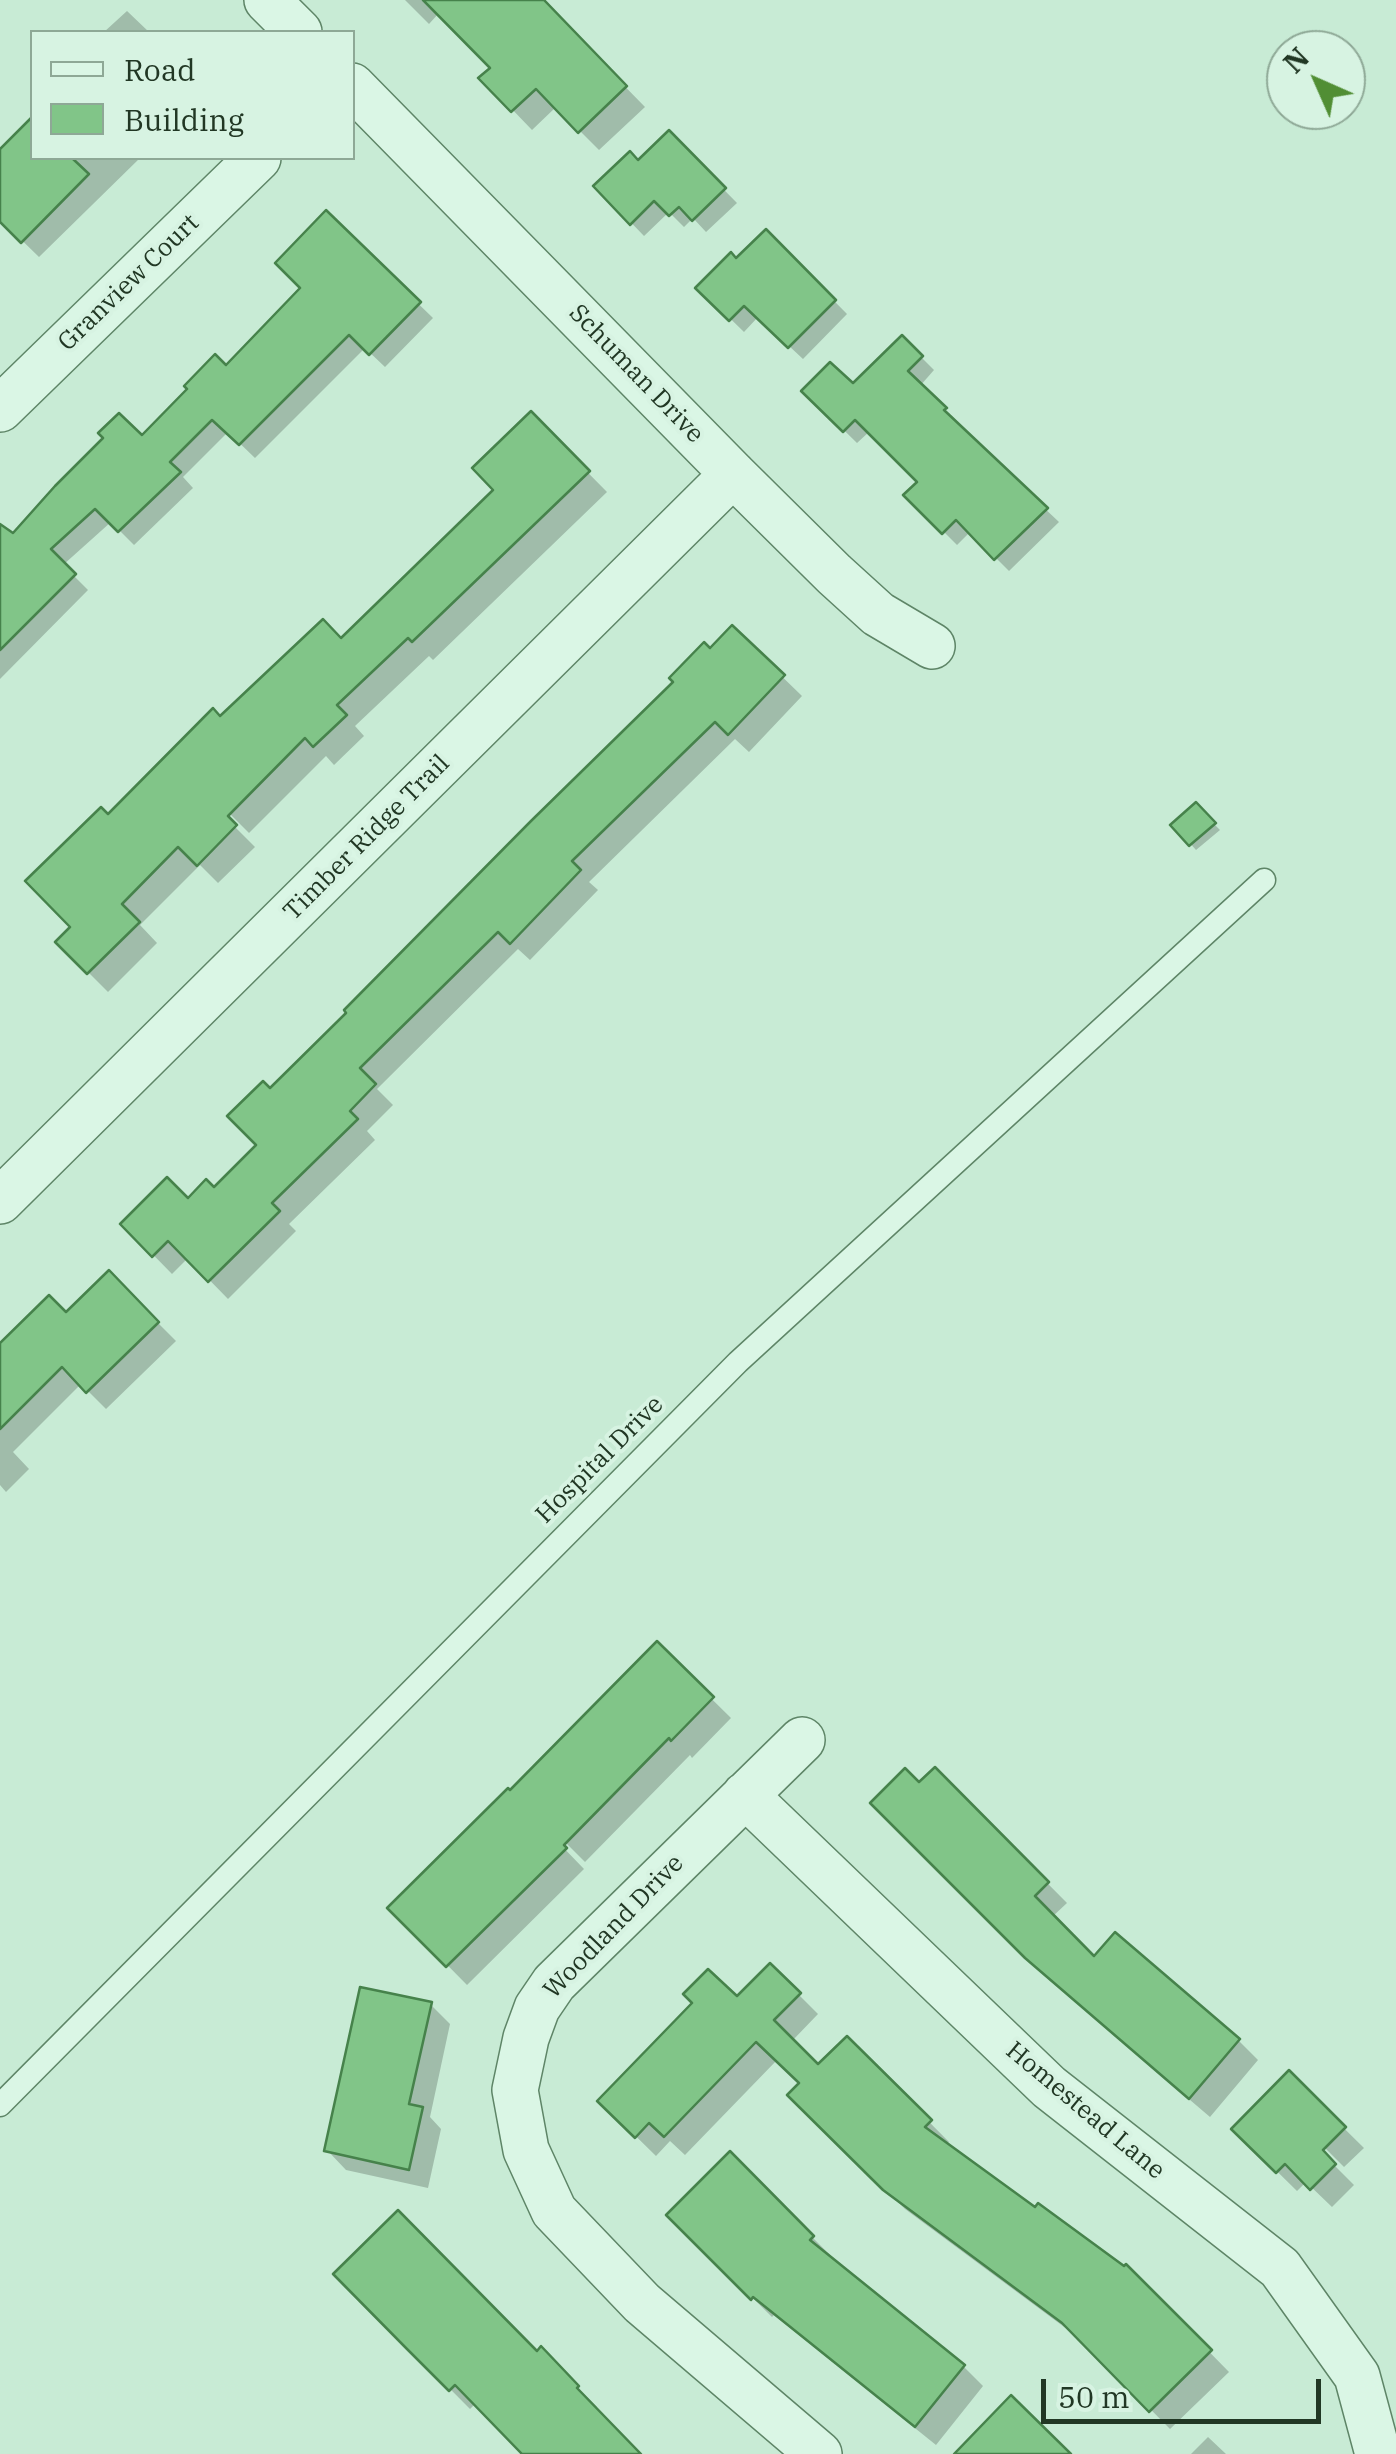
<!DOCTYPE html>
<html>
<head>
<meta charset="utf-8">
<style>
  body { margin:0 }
  #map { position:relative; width:1396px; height:2454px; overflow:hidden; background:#c8ebd5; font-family:"IBM Plex Serif",serif }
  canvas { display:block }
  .legend { position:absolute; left:30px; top:30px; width:325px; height:130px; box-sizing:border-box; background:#d7f3e2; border:2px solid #8ea896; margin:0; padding:12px 18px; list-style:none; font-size:30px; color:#213724 }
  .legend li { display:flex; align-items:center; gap:20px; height:50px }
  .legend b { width:50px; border:2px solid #8ea896 }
  .north { position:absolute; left:1266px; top:30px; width:100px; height:100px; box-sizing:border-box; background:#d7f3e2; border:2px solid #8ea896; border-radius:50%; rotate:315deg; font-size:28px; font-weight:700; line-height:40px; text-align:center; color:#213724 }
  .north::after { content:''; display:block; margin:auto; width:35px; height:45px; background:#518e34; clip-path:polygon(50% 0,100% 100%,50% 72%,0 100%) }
  .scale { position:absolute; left:1041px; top:2379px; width:280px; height:45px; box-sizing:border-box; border:5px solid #213724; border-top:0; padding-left:12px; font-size:30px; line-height:35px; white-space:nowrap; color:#213724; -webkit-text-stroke:8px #d7f3e2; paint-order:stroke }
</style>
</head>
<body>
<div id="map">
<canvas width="1396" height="2454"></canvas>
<ul class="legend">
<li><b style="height:12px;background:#daf6e5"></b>Road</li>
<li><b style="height:28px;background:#81c588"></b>Building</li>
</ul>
<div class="north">N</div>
<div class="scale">50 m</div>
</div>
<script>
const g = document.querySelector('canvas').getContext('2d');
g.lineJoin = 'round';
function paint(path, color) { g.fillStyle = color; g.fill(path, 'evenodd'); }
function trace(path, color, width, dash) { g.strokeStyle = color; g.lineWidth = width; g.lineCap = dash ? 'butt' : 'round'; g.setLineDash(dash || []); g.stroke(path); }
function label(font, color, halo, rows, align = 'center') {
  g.font = font + ' "IBM Plex Serif",serif'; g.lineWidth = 8; g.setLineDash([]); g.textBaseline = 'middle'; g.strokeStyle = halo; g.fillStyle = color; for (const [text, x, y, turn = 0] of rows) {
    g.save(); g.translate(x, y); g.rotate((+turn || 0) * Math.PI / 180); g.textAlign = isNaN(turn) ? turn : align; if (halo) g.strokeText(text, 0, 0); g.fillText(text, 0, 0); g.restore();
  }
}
paint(new Path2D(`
  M 405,0 L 513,0 L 552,12 L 645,107 L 599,150 L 556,107 L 532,130 L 482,78 L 493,68 L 439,13 L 429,24 Z
  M 127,11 L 149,32 L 104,32 Z
  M 32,120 L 32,158 L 140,158 L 39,257 L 0,219 L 0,152 Z
  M 669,134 L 737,203 L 706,232 L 693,218 L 684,227 L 669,212 L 644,236 L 596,186 L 638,163 Z
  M 326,214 L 433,318 L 385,367 L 365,348 L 255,458 L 228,432 L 183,477 L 193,488 L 134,545 L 111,522 L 63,565 L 88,590 L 0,679 L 0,539 L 13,537 L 142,438 L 227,368 L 304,288 Z
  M 766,232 L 847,314 L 803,359 L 758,317 L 744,332 L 699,288 L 736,261 Z
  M 902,338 L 934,370 L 920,386 L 958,422 L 955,424 L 1059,522 L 1009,571 L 970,532 L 957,545 L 907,495 L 920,482 L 870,431 L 857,443 L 804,391 L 853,387 Z
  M 531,415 L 607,492 L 433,660 L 429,656 L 355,726 L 364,736 L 334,765 L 326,756 L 249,833 L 221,805 L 217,809 L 255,847 L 218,883 L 200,865 L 140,925 L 157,943 L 108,992 L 58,942 L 74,927 L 108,818 L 220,719 L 342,641 L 496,490 Z
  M 732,628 L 802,696 L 749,752 L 735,739 L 589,882 L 598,890 L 530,960 L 518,949 L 377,1089 L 393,1105 L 367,1131 L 375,1140 L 289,1224 L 296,1231 L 228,1299 L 188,1258 L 172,1274 L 123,1224 L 214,1190 L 260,1145 L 270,1091 Z
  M 1196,806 L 1220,830 L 1196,850 L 1174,825 Z
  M 109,1274 L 176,1341 L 106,1409 L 81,1384 L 13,1452 L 29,1469 L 6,1492 L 0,1485 L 0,1350 L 66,1316 Z
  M 657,1645 L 731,1718 L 692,1758 L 690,1755 L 585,1862 L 560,1837 L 556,1840 L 584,1869 L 467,1985 L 391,1908 L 511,1794 Z
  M 935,1770 L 1067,1903 L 1052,1917 L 1094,1960 L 1115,1935 L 1239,2041 L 1258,2060 L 1210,2117 L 1047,1978 L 873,1803 L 919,1786 Z
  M 770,1966 L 818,2014 L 792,2041 L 818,2068 L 847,2039 L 949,2142 L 946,2145 L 1124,2270 L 1126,2267 L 1229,2372 L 1170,2429 L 1083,2341 L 905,2209 L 791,2095 L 802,2084 L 777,2060 L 685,2155 L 670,2141 L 656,2156 L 600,2101 L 737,2000 Z
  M 430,2004 L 450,2024 L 430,2117 L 441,2129 L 428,2188 L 346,2170 L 327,2150 Z
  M 1289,2074 L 1364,2148 L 1344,2167 L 1316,2139 L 1312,2143 L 1354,2185 L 1332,2207 L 1306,2182 L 1297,2191 L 1234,2129 Z
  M 730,2155 L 832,2257 L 830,2259 L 963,2366 L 983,2386 L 936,2445 L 774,2315 L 772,2317 L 669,2215 Z
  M 336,2274 L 537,2354 L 541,2350 L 597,2407 L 595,2409 L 638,2454 L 526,2454 L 476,2403 L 470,2409 Z
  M 1208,2437 L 1226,2454 L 1191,2454 Z`), '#0003');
const building = new Path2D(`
  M 423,0 L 544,0 L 627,86 L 578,133 L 536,89 L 511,112 L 478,78 L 490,68 Z
  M 32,117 L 32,158 L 72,158 L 89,174 L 21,243 L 0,222 L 0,149 Z
  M 669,130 L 726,188 L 692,221 L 679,207 L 669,216 L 654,201 L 630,225 L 593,186 L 630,151 L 638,160 Z
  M 326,210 L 421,302 L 369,355 L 349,335 L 239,445 L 212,420 L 170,462 L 181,472 L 118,532 L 95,509 L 51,549 L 76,574 L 0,650 L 0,524 L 13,533 L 55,486 L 103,438 L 98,433 L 119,413 L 142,435 L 187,389 L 184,386 L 215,354 L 226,365 L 300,288 L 275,263 Z
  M 766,229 L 836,300 L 788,348 L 744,306 L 729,321 L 695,288 L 731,252 L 736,258 Z
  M 902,335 L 923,356 L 908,371 L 947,408 L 944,410 L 1048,508 L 994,560 L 956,520 L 942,534 L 903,495 L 917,482 L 855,420 L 843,432 L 801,391 L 830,362 L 853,383 Z
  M 531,411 L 590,471 L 412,642 L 408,638 L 337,705 L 347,715 L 313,747 L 305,738 L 228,816 L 237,825 L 197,866 L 178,847 L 122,904 L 140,922 L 87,974 L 55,942 L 70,927 L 25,881 L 101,807 L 108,814 L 213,708 L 220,716 L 323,619 L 341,638 L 493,490 L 472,468 Z
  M 732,625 L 785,675 L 728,735 L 715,722 L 572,861 L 581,870 L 510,944 L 498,932 L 360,1068 L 376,1084 L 350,1111 L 358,1119 L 272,1203 L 280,1211 L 208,1282 L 168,1241 L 152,1257 L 120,1224 L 167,1177 L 188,1198 L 206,1179 L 214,1187 L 256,1145 L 227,1116 L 263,1081 L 270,1088 L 346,1013 L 344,1010 L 531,821 L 673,682 L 669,678 L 704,642 L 710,648 Z
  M 1196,802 L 1216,823 L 1189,846 L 1170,825 Z
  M 109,1270 L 159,1322 L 86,1393 L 62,1367 L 0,1429 L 0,1343 L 49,1295 L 66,1312 Z
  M 657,1641 L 714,1697 L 671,1741 L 669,1738 L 564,1845 L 567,1848 L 446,1967 L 387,1908 L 508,1788 L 510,1790 Z
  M 935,1767 L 1049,1882 L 1035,1896 L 1094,1956 L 1115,1932 L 1240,2039 L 1189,2099 L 1025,1958 L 870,1803 L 905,1768 L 919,1782 Z
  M 770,1963 L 801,1993 L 774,2020 L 818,2064 L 847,2036 L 932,2120 L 925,2127 L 1035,2207 L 1038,2203 L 1124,2266 L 1126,2264 L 1212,2350 L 1149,2412 L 1062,2323 L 883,2190 L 787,2095 L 799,2083 L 756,2042 L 664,2137 L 649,2123 L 635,2138 L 597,2101 L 692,2003 L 683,1994 L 708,1969 L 737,1996 Z
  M 360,1987 L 432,2002 L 409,2104 L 423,2107 L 409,2170 L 324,2151 Z
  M 1289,2070 L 1346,2127 L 1323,2150 L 1336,2164 L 1310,2190 L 1285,2164 L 1276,2173 L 1231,2129 Z
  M 730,2151 L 814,2236 L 810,2240 L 965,2365 L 915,2427 L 753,2297 L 751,2300 L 666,2215 Z
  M 398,2210 L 537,2351 L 541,2346 L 579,2386 L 577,2388 L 641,2454 L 522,2454 L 455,2385 L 449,2391 L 407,2349 L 333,2274 Z
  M 1011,2395 L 1071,2454 L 954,2454 Z`);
paint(building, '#81c588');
trace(building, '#46824b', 2.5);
const service = new Path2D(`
  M 0,2105 L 738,1362 L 1264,880`);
const minor = new Path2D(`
  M 267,0 L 299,32
  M 352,86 L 733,474 L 834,574 L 878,614 L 932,646
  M 0,409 L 258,158
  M 0,1201 L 733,474
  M 802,1740 L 554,1983 L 537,2008 L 526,2038 L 515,2090 L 526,2150 L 554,2211 L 642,2303 L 819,2454
  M 745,1795 L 1049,2087 L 1280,2268 L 1357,2376 L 1378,2454`);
trace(service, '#5e8567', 25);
trace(minor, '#5e8567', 48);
trace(service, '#daf6e5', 22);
trace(minor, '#daf6e5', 45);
label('25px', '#213724', '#d7f3e2', [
  ["Granview Court",129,283,-44],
  ["Schuman Drive",636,374,46],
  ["Timber Ridge Trail",367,838,-45],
  ["Hospital Drive",600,1460,-45],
  ["Woodland Drive",614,1927,-46],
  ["Homestead Lane",1085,2111,40]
]);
</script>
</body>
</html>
